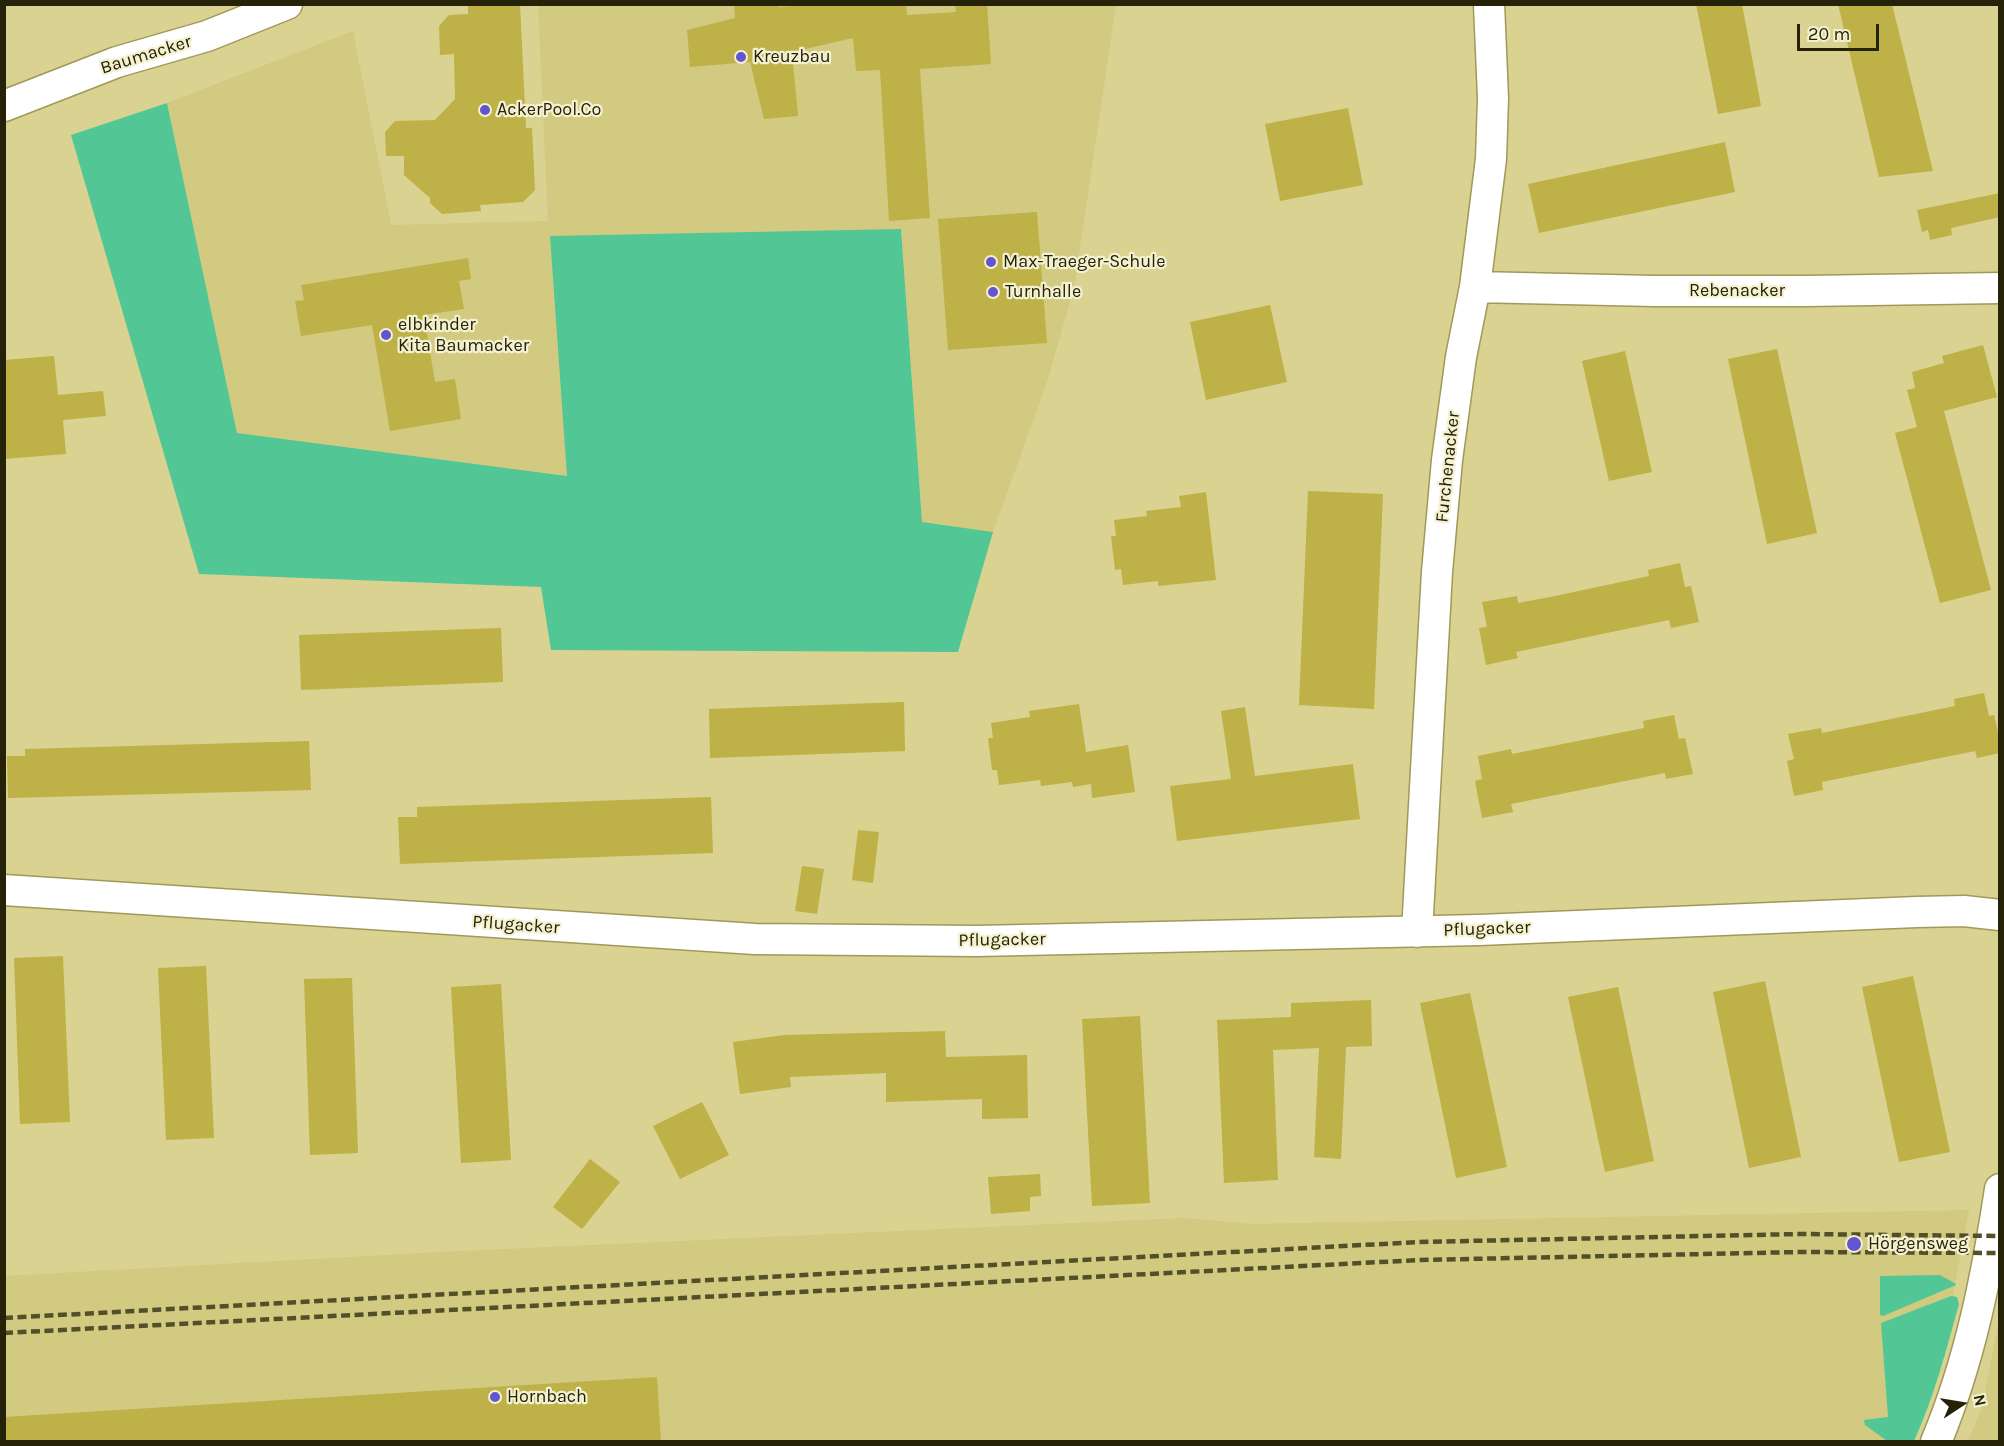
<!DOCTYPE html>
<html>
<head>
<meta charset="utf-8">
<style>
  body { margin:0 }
  #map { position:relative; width:2004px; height:1446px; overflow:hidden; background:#d9d290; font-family:Karla,sans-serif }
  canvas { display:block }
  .frame { position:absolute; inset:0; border:6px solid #252207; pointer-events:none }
  .north { position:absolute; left:1932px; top:1374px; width:60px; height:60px; -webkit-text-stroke:4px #f4f1d1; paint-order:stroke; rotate:78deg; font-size:16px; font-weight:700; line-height:24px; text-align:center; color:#252207 }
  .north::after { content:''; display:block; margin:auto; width:21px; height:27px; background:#252207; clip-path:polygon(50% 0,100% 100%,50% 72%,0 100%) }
  .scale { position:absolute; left:1797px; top:24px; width:82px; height:27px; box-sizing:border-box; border:3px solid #252207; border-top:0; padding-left:8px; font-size:18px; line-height:21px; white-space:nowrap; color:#252207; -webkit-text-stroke:4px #f4f1d1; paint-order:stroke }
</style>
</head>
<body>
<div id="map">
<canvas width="2004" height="1446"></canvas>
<div class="frame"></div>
<div class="north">N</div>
<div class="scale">20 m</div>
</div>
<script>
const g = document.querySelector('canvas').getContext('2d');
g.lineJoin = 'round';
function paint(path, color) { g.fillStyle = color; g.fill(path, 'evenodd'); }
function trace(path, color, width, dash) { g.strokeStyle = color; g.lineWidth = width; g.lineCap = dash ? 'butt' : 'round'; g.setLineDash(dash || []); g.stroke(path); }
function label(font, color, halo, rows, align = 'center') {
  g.font = font + ' Karla,sans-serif'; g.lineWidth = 4.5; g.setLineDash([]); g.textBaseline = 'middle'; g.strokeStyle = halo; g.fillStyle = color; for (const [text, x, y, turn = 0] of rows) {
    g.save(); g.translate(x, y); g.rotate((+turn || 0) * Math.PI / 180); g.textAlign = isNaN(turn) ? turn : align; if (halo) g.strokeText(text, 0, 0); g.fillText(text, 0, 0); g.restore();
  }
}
paint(new Path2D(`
  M 538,5 L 1116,5 L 1074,288 L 1048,379 L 993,532 L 922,522 L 901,229 L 567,476 L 237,433 L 167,103 L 353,31 L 391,225 L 548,221 Z
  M 1969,1210 L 1942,1352 L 1912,1442 L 5,1441 L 4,1276 L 440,1252 L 1183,1218 L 1252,1224 Z
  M 1999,1319 L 1999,1441 L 1968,1441 L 1982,1407 Z`), '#d2ca80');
paint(new Path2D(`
  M 167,103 L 237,433 L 567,476 L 550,236 L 901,229 L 922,522 L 993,532 L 958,652 L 551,650 L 541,587 L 199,574 L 71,135 Z
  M 1940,1275 L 1956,1284 L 1956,1285 L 1883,1316 L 1880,1315 L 1880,1276 Z
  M 1951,1296 L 1957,1297 L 1959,1304 C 1946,1351 1934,1397 1914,1441 L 1887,1441 L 1865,1425 L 1864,1420 L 1888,1417 L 1881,1323 Z`), '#52c695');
paint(new Path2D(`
  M 468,4 L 520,4 L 526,128 L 532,128 L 535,190 L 523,202 L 480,205 L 481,211 L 442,214 L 430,203 L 430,198 L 404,175 L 404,156 L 386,156 L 385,132 L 395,121 L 435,120 L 455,99 L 454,54 L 440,55 L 439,26 L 449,15 L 468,14 Z
  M 734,4 L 778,4 L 779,7 L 820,4 L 906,4 L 907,15 L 956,12 L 955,4 L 987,4 L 991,64 L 920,69 L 930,218 L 889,221 L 880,70 L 856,71 L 853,38 L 792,52 L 798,116 L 764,119 L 750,62 L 690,67 L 687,30 L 735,18 Z
  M 1696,4 L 1742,4 L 1761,106 L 1718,114 Z
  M 1838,4 L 1892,4 L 1933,171 L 1879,177 Z
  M 1348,108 L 1363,185 L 1280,201 L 1265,124 Z
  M 1725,142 L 1735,192 L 1539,233 L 1528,184 Z
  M 2000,193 L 2000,217 L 1951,228 L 1952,235 L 1930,240 L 1928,230 L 1922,232 L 1917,210 Z
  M 1037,212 L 1047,343 L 948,350 L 938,219 Z
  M 468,258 L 471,279 L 459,281 L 464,309 L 424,315 L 435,382 L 455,379 L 461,419 L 390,431 L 372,325 L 301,336 L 295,301 L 304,300 L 301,285 Z
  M 1270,305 L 1287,382 L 1206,400 L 1190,322 Z
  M 1983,345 L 1997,397 L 1944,411 L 1991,590 L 1940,603 L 1895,433 L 1917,427 L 1907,390 L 1915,388 L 1912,372 L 1944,363 L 1942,356 Z
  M 1777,349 L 1817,533 L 1767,544 L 1728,359 Z
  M 1625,351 L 1652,472 L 1609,481 L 1582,361 Z
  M 54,356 L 58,395 L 103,391 L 106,416 L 63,420 L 66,454 L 4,459 L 4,360 Z
  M 1308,491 L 1383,494 L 1374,709 L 1299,705 Z
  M 1206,492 L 1216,580 L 1158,586 L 1158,581 L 1123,585 L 1121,569 L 1115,570 L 1111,536 L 1116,536 L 1114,520 L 1147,516 L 1146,511 L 1181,507 L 1179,496 Z
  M 1680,563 L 1685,587 L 1691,586 L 1699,622 L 1671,628 L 1669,620 L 1516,652 L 1518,658 L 1486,665 L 1479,628 L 1487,627 L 1482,602 L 1517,596 L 1518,603 L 1555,596 L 1649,576 L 1648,570 Z
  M 501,628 L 503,682 L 301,690 L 299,635 Z
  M 1984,693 L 1989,716 L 1994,715 L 2000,740 L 2000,753 L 1977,758 L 1975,751 L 1822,782 L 1823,790 L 1794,796 L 1787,761 L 1794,759 L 1788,734 L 1821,728 L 1822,733 L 1955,706 L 1954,699 Z
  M 904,702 L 905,751 L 710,758 L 709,709 Z
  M 1079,704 L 1086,752 L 1128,745 L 1135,792 L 1092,798 L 1091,784 L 1073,787 L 1072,782 L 1041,786 L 1040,780 L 999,785 L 997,770 L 992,770 L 988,738 L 993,738 L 991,723 L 1030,717 L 1029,711 Z
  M 1245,707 L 1255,776 L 1353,764 L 1360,819 L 1177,841 L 1170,786 L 1231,779 L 1221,711 Z
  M 1674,715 L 1679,739 L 1685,738 L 1693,774 L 1666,779 L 1665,773 L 1511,804 L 1513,812 L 1482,818 L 1475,781 L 1482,779 L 1478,756 L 1511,749 L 1512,754 L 1644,728 L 1643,721 Z
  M 309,741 L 311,790 L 8,798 L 7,756 L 25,756 L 25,749 Z
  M 711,797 L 713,853 L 400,864 L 398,817 L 417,817 L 417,807 Z
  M 858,830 L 879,832 L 873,883 L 852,880 Z
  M 802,866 L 824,869 L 817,914 L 795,911 Z
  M 63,956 L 70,1122 L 20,1124 L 14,958 Z
  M 206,966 L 214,1138 L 166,1140 L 158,968 Z
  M 1913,976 L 1950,1152 L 1899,1162 L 1862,987 Z
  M 352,978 L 358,1153 L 310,1155 L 304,979 Z
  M 1765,981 L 1801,1157 L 1749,1168 L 1713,992 Z
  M 501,984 L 511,1160 L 461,1163 L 451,987 Z
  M 1618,987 L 1654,1161 L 1605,1172 L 1568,997 Z
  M 1470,993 L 1507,1167 L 1456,1178 L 1420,1003 Z
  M 1371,1000 L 1372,1046 L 1346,1047 L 1341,1159 L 1314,1157 L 1319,1048 L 1273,1050 L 1278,1180 L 1224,1183 L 1217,1020 L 1291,1017 L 1291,1003 Z
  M 1140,1016 L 1150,1203 L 1092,1206 L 1082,1019 Z
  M 945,1031 L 946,1057 L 1027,1055 L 1028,1118 L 982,1119 L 982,1099 L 886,1102 L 886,1073 L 790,1077 L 791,1087 L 740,1094 L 733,1042 L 784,1035 Z
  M 702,1102 L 729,1155 L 680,1179 L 653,1126 Z
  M 590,1159 L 620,1182 L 582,1229 L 553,1207 Z
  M 1040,1174 L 1041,1196 L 1030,1197 L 1030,1211 L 991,1214 L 988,1177 Z
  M 657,1377 L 661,1442 L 4,1442 L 4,1417 Z`), '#bdb147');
const minor = new Path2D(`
  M 4,106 L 117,62 L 207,36 L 287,4
  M 1475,287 L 1654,291 L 1806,291 L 2000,288
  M 4,890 L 755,939 L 977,941 L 1479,930 L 1917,912 L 1964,911 L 2000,915
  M 1417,932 L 1437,572 L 1447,460 L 1461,357 L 1475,287 L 1491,159 L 1493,98 L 1489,4
  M 1936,1442 C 1970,1361 1987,1275 2000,1189`);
trace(minor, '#a09959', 33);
trace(minor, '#fff', 30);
trace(new Path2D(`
  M 4,1318 L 1419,1242 L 1799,1234 L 2000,1236
  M 4,1333 L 1420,1260 L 1800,1252 L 2000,1253`), '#534f2a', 4.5, [9, 4.5]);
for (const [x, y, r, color] of [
  [741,57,6,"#6256cf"],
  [485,110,6,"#6256cf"],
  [991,262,6,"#6256cf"],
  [993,292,6,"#6256cf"],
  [386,335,6,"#6256cf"],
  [1854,1244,8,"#6256cf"],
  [495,1397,6,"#6256cf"]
]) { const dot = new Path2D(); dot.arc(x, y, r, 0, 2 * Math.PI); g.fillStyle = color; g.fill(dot); trace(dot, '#f4f1d1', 2); }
label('18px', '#252207', '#f4f1d1', [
  ["Baumacker",146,55,-17],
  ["Rebenacker",1737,291],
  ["Furchenacker",1448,467,-84],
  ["Pflugacker",516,925,4],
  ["Pflugacker",1487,929,-2],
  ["Pflugacker",1002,940,-1]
]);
label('18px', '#252207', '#f4f1d1', [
  ["Kreuzbau",753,57],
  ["AckerPool.Co",497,110],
  ["Max-Traeger-Schule",1003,262],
  ["Turnhalle",1005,292],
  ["elbkinder",398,325],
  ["Kita Baumacker",398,346],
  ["Hörgensweg",1868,1244],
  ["Hornbach",507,1397]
], 'left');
</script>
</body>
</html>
